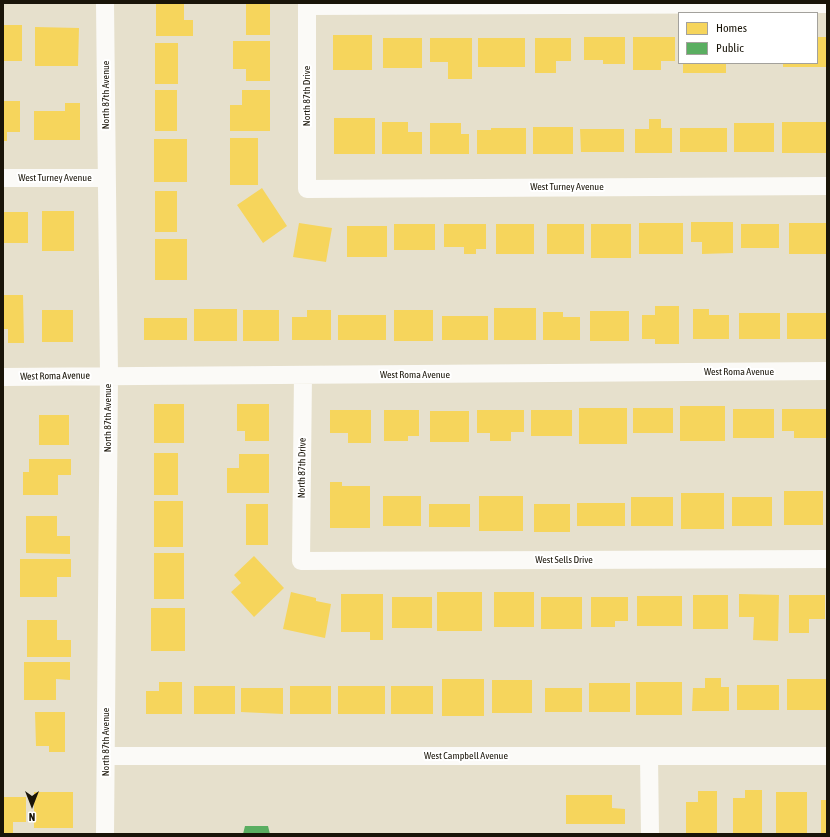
<!DOCTYPE html>
<html>
<head>
<meta charset="utf-8">
<style>
  body { margin:0 }
  #map { position:relative; width:830px; height:837px; overflow:hidden; background:#e6e0cc; font-family:"Asap Condensed",sans-serif }
  canvas { display:block }
  .frame { position:absolute; inset:0; border:4px solid #191408; pointer-events:none }
  .legend { position:absolute; left:678px; top:12px; width:140px; height:52px; box-sizing:border-box; background:#fff; border:1px solid #a3a19c; margin:0; padding:5px 7px; list-style:none; font-size:12px; color:#191408 }
  .legend li { display:flex; align-items:center; gap:8px; height:20px }
  .legend b { width:20px; border:1px solid #a3a19c }
  .north { position:absolute; left:12px; top:785px; width:40px; height:40px; -webkit-text-stroke:3px #fff; paint-order:stroke; rotate:180deg; font-size:11px; font-weight:700; line-height:16px; text-align:center; color:#191408 }
  .north::after { content:''; display:block; margin:auto; width:14px; height:18px; background:#191408; clip-path:polygon(50% 0,100% 100%,50% 72%,0 100%) }
</style>
</head>
<body>
<div id="map">
<canvas width="830" height="837"></canvas>
<div class="frame"></div>
<ul class="legend">
<li><b style="height:11px;background:#f6d55c"></b>Homes</li>
<li><b style="height:11px;background:#5aae61"></b>Public</li>
</ul>
<div class="north">N</div>
</div>
<script>
const g = document.querySelector('canvas').getContext('2d');
g.lineJoin = 'round';
function paint(path, color) { g.fillStyle = color; g.fill(path, 'evenodd'); }
function trace(path, color, width, dash) { g.strokeStyle = color; g.lineWidth = width; g.lineCap = dash ? 'butt' : 'round'; g.setLineDash(dash || []); g.stroke(path); }
function label(font, color, halo, rows, align = 'center') {
  g.font = font + ' "Asap Condensed",sans-serif'; g.lineWidth = 4; g.setLineDash([]); g.textBaseline = 'middle'; g.strokeStyle = halo; g.fillStyle = color; for (const [text, x, y, turn = 0] of rows) {
    g.save(); g.translate(x, y); g.rotate((+turn || 0) * Math.PI / 180); g.textAlign = isNaN(turn) ? turn : align; if (halo) g.strokeText(text, 0, 0); g.fillText(text, 0, 0); g.restore();
  }
}
paint(new Path2D(`
  M 156,3 L 184,3 L 184,20 L 193,20 L 193,36 L 156,36 Z
  M 246,3 L 270,3 L 270,35 L 246,35 Z
  M 3,25 L 22,25 L 22,61 L 3,61 Z
  M 35,27 L 79,28 L 78,66 L 35,66 Z
  M 333,35 L 372,35 L 372,70 L 333,70 Z
  M 584,37 L 625,37 L 625,64 L 603,64 L 603,60 L 584,60 Z
  M 633,37 L 675,37 L 675,61 L 661,61 L 661,70 L 633,70 Z
  M 817,37 L 827,37 L 827,67 L 783,67 L 783,63 L 817,63 Z
  M 383,38 L 422,38 L 422,68 L 383,68 Z
  M 430,38 L 472,38 L 472,79 L 448,79 L 448,62 L 430,62 Z
  M 478,38 L 525,38 L 525,67 L 478,67 Z
  M 535,38 L 571,38 L 571,61 L 556,61 L 556,73 L 535,73 Z
  M 233,41 L 270,41 L 270,81 L 246,81 L 246,69 L 233,69 Z
  M 155,43 L 178,43 L 178,84 L 155,84 Z
  M 683,63 L 726,63 L 726,73 L 683,73 Z
  M 155,90 L 177,90 L 177,131 L 155,131 Z
  M 242,90 L 270,90 L 270,131 L 230,131 L 230,105 L 242,105 Z
  M 3,101 L 20,101 L 20,132 L 7,132 L 7,141 L 3,141 Z
  M 65,103 L 80,103 L 80,140 L 34,140 L 34,111 L 65,111 Z
  M 334,118 L 375,118 L 375,154 L 334,154 Z
  M 649,119 L 661,119 L 661,128 L 672,128 L 672,153 L 635,153 L 635,129 L 649,129 Z
  M 382,122 L 408,122 L 408,132 L 422,132 L 422,154 L 382,154 Z
  M 782,122 L 827,122 L 827,153 L 782,153 Z
  M 430,123 L 461,123 L 461,134 L 469,134 L 469,154 L 430,154 Z
  M 734,123 L 774,123 L 774,152 L 734,152 Z
  M 533,127 L 573,127 L 573,154 L 533,154 Z
  M 491,128 L 526,128 L 526,154 L 477,154 L 477,130 L 491,130 Z
  M 680,128 L 727,128 L 727,152 L 680,152 Z
  M 580,129 L 624,129 L 624,152 L 581,152 Z
  M 230,138 L 258,138 L 258,185 L 230,185 Z
  M 154,139 L 187,139 L 187,182 L 154,182 Z
  M 262,188 L 287,226 L 263,243 L 237,205 Z
  M 155,191 L 177,191 L 177,232 L 155,232 Z
  M 42,211 L 74,211 L 74,251 L 42,251 Z
  M 3,212 L 28,212 L 28,243 L 3,243 Z
  M 691,222 L 733,222 L 733,253 L 702,254 L 702,242 L 691,242 Z
  M 299,223 L 332,228 L 326,262 L 293,257 Z
  M 639,223 L 683,223 L 683,254 L 639,254 Z
  M 789,223 L 827,223 L 827,254 L 789,254 Z
  M 394,224 L 435,224 L 435,250 L 394,250 Z
  M 444,224 L 486,224 L 486,249 L 476,249 L 476,254 L 464,254 L 464,247 L 444,247 Z
  M 496,224 L 534,224 L 534,254 L 496,254 Z
  M 547,224 L 584,224 L 584,254 L 547,254 Z
  M 591,224 L 631,224 L 631,258 L 591,258 Z
  M 741,224 L 779,224 L 779,248 L 741,248 Z
  M 347,226 L 387,226 L 387,257 L 347,257 Z
  M 155,239 L 187,239 L 187,280 L 155,280 Z
  M 3,295 L 23,295 L 24,343 L 8,343 L 8,329 L 3,329 Z
  M 655,306 L 679,306 L 679,344 L 655,344 L 655,339 L 642,339 L 642,315 L 655,315 Z
  M 494,308 L 536,308 L 536,340 L 494,340 Z
  M 194,309 L 237,309 L 237,341 L 194,341 Z
  M 693,309 L 709,309 L 709,315 L 729,315 L 729,339 L 693,339 Z
  M 42,310 L 73,310 L 73,342 L 42,342 Z
  M 243,310 L 279,310 L 279,341 L 243,341 Z
  M 307,310 L 331,310 L 331,340 L 292,340 L 292,317 L 307,317 Z
  M 394,310 L 433,310 L 433,341 L 394,341 Z
  M 590,311 L 629,311 L 629,341 L 590,341 Z
  M 543,312 L 563,312 L 563,317 L 580,317 L 580,340 L 543,340 Z
  M 739,313 L 780,313 L 780,339 L 739,339 Z
  M 787,313 L 827,313 L 827,339 L 787,339 Z
  M 338,315 L 386,315 L 386,340 L 338,340 Z
  M 442,316 L 488,316 L 488,340 L 442,340 Z
  M 144,318 L 187,318 L 187,340 L 144,340 Z
  M 154,404 L 184,404 L 184,443 L 154,443 Z
  M 237,404 L 269,404 L 269,441 L 245,441 L 245,431 L 237,431 Z
  M 680,406 L 725,406 L 725,441 L 680,441 Z
  M 579,408 L 627,408 L 627,444 L 579,444 Z
  M 633,408 L 673,408 L 673,433 L 633,433 Z
  M 733,409 L 774,409 L 774,438 L 733,438 Z
  M 782,409 L 827,409 L 827,438 L 794,438 L 794,431 L 782,431 Z
  M 330,410 L 371,410 L 371,443 L 348,443 L 348,433 L 330,433 Z
  M 384,410 L 419,410 L 419,436 L 408,436 L 408,441 L 384,441 Z
  M 477,410 L 524,410 L 524,432 L 511,432 L 511,441 L 490,441 L 490,433 L 477,433 Z
  M 531,410 L 572,410 L 572,436 L 531,436 Z
  M 430,411 L 469,411 L 469,442 L 430,442 Z
  M 39,415 L 69,415 L 69,445 L 39,445 Z
  M 154,453 L 178,453 L 178,495 L 154,495 Z
  M 239,454 L 269,454 L 269,493 L 227,493 L 227,468 L 239,468 Z
  M 29,459 L 71,459 L 71,475 L 58,475 L 58,495 L 23,495 L 23,472 L 29,472 Z
  M 330,482 L 342,482 L 342,486 L 370,486 L 370,528 L 330,528 Z
  M 784,491 L 823,491 L 823,525 L 784,525 Z
  M 681,493 L 724,493 L 724,529 L 681,529 Z
  M 383,496 L 421,496 L 421,526 L 383,526 Z
  M 479,496 L 523,496 L 523,531 L 479,531 Z
  M 631,497 L 673,497 L 673,526 L 631,526 Z
  M 732,497 L 772,497 L 772,526 L 732,526 Z
  M 154,501 L 183,501 L 183,547 L 154,547 Z
  M 577,503 L 625,503 L 625,526 L 577,526 Z
  M 246,504 L 268,504 L 268,545 L 246,545 Z
  M 429,504 L 470,504 L 470,527 L 429,527 Z
  M 534,504 L 570,504 L 570,532 L 534,532 Z
  M 26,516 L 57,516 L 57,536 L 70,536 L 70,554 L 26,553 Z
  M 154,553 L 184,553 L 184,599 L 154,599 Z
  M 254,556 L 284,588 L 254,617 L 231,592 L 241,583 L 234,575 Z
  M 20,559 L 71,559 L 71,577 L 57,577 L 57,597 L 20,597 Z
  M 291,592 L 316,598 L 316,601 L 331,604 L 325,638 L 283,629 Z
  M 437,592 L 482,592 L 482,631 L 437,631 Z
  M 494,592 L 534,592 L 534,627 L 494,627 Z
  M 341,594 L 383,594 L 383,640 L 370,640 L 370,632 L 341,632 Z
  M 739,594 L 779,595 L 778,641 L 753,640 L 754,617 L 739,617 Z
  M 693,595 L 728,595 L 728,629 L 693,629 Z
  M 789,595 L 825,595 L 825,619 L 809,619 L 809,633 L 789,633 Z
  M 637,596 L 682,596 L 682,626 L 637,626 Z
  M 392,597 L 432,597 L 432,628 L 392,628 Z
  M 541,597 L 582,597 L 582,629 L 541,629 Z
  M 591,597 L 628,597 L 628,621 L 615,621 L 615,627 L 591,627 Z
  M 151,608 L 185,608 L 185,651 L 151,651 Z
  M 27,620 L 57,620 L 57,640 L 71,640 L 71,657 L 27,657 Z
  M 24,662 L 70,662 L 70,680 L 56,679 L 56,700 L 24,700 Z
  M 705,678 L 721,678 L 721,687 L 729,687 L 729,711 L 692,711 L 693,688 L 705,688 Z
  M 442,679 L 484,679 L 484,716 L 442,716 Z
  M 787,679 L 826,679 L 826,710 L 787,710 Z
  M 492,680 L 532,680 L 532,713 L 492,713 Z
  M 159,682 L 182,682 L 182,714 L 146,714 L 146,691 L 159,691 Z
  M 636,682 L 682,682 L 682,715 L 636,715 Z
  M 589,683 L 630,683 L 630,712 L 589,712 Z
  M 737,685 L 779,685 L 779,710 L 737,710 Z
  M 194,686 L 235,686 L 235,714 L 194,714 Z
  M 290,686 L 331,686 L 331,714 L 290,714 Z
  M 338,686 L 385,686 L 385,714 L 338,714 Z
  M 391,686 L 433,686 L 433,714 L 391,714 Z
  M 241,688 L 283,688 L 283,714 L 241,712 Z
  M 545,688 L 582,688 L 582,712 L 545,712 Z
  M 35,712 L 65,712 L 65,752 L 49,752 L 49,746 L 36,746 Z
  M 745,790 L 762,790 L 762,834 L 733,834 L 733,798 L 745,798 Z
  M 698,791 L 717,791 L 717,834 L 686,834 L 686,802 L 698,802 Z
  M 34,792 L 73,792 L 73,828 L 34,828 Z
  M 776,792 L 807,792 L 807,834 L 776,834 Z
  M 566,795 L 612,795 L 612,808 L 625,809 L 625,824 L 566,824 Z
  M 3,797 L 26,797 L 26,822 L 13,822 L 13,833 L 3,833 Z
  M 821,800 L 827,800 L 827,834 L 821,834 Z`), '#f6d55c');
paint(new Path2D(`
  M 245,826 L 268,826 L 270,834 L 243,834 Z`), '#5aae61');
trace(new Path2D(`
  M 307,3 L 307,189 L 827,186
  M 307,6 L 827,4
  M 3,178 L 106,178
  M 303,375 L 301,561 L 827,559
  M 3,377 L 827,371
  M 106,756 L 827,756
  M 649,756 L 650,834
  M 105,834 L 109,375 L 105,3`), '#fbfaf7', 18);
label('10px', '#191408', '#fff', [
  ["North 87th Avenue",106,95,-90],
  ["North 87th Drive",307,96,-90],
  ["West Turney Avenue",55,178],
  ["West Turney Avenue",567,187],
  ["West Roma Avenue",739,372],
  ["West Roma Avenue",415,375],
  ["West Roma Avenue",55,376,-1],
  ["North 87th Avenue",108,418,-90],
  ["North 87th Drive",302,468,-89],
  ["West Sells Drive",564,560],
  ["North 87th Avenue",106,742,-90],
  ["West Campbell Avenue",466,756]
]);
</script>
</body>
</html>
